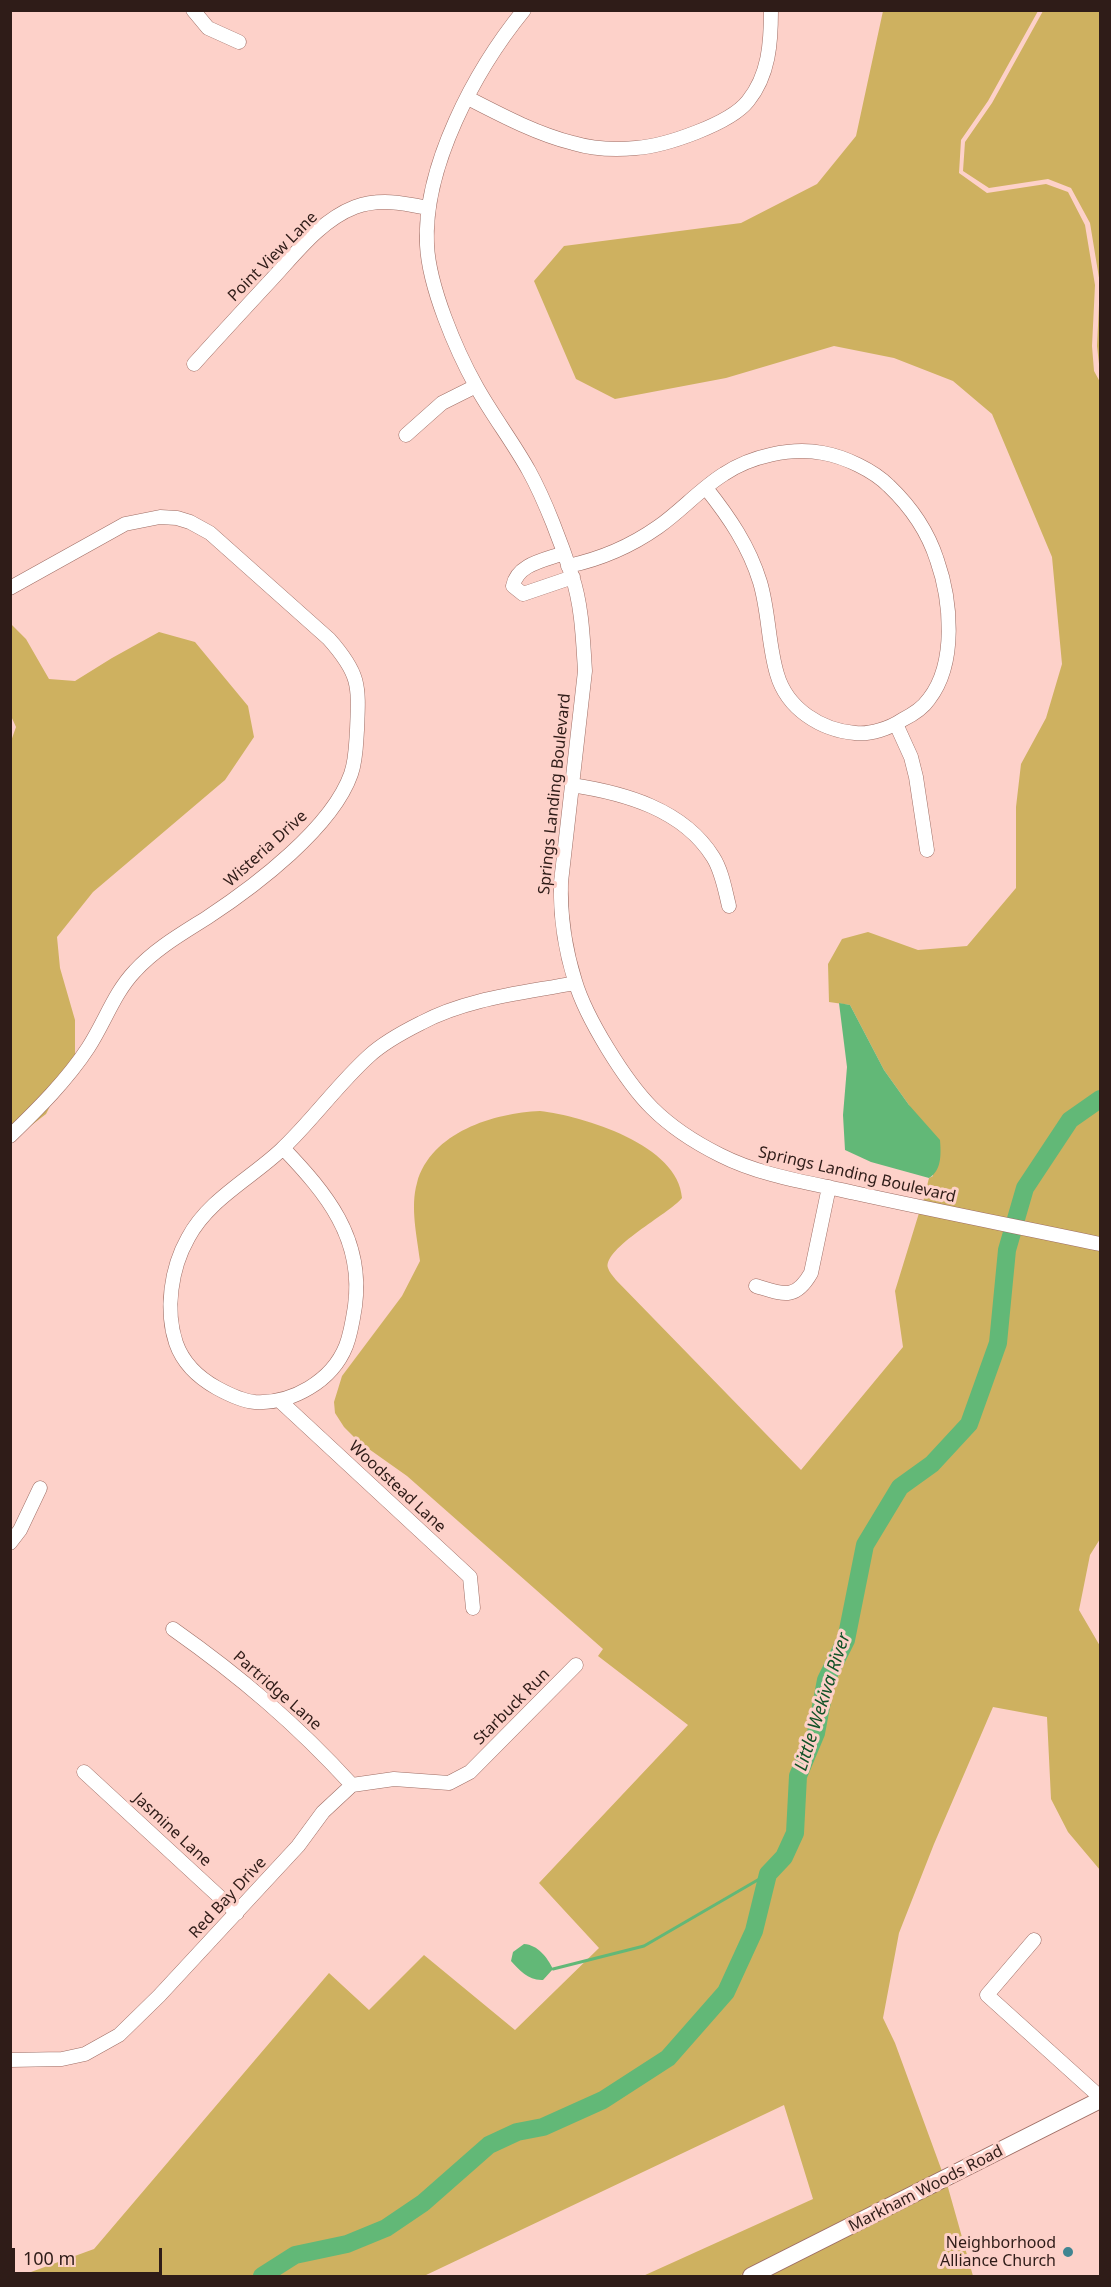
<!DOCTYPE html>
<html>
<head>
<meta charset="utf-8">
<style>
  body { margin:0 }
  #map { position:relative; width:1111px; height:2287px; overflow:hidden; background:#fdd1c9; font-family:"Noto Sans",sans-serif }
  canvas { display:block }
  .frame { position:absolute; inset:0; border:12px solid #2f1c18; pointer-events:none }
  .scale { position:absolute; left:12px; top:2248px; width:150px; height:27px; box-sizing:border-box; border:3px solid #2f1c18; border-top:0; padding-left:8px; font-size:18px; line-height:21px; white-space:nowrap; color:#2f1c18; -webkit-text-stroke:4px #fdd1c9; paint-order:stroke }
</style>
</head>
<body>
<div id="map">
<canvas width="1111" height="2287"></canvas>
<div class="frame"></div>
<div class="scale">100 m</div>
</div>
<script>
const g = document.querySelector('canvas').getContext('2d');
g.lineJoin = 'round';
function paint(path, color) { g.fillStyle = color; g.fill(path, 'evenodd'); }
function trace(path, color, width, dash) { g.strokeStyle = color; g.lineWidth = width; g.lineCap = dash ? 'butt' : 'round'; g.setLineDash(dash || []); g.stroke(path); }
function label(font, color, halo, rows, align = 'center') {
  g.font = font + ' "Noto Sans",sans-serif'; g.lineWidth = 6; g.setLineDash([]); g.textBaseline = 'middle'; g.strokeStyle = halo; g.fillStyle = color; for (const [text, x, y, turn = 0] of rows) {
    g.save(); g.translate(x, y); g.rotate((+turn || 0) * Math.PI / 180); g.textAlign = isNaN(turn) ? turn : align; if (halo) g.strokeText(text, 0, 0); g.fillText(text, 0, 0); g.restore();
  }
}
paint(new Path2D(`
  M 883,11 L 1038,11 L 988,101 L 961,140 L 959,173 L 987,193 L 1046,184 L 1068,192 L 1085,225 L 1095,285 L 1092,346 L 1094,371 L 1100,382 L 1100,1238 L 923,1202 L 929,1178 L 933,1176 L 909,1105 L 884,1070 L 850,1005 L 829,1002 L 828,964 L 842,939 L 868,932 L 918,950 L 967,946 L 1016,888 L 1016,807 L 1021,764 L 1046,718 L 1062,664 L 1052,557 L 992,414 L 953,381 L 894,358 L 834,346 L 726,378 L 615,399 L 576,379 L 534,281 L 564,246 L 741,223 L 817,184 L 856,136 Z
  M 1043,11 L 1100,11 L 1100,373 L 1097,346 L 1100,284 L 1090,223 L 1071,188 L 1048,179 L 989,188 L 963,171 L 965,142 L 992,103 Z
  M 11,624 L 26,639 L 49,679 L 75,681 L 112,658 L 159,632 L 195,642 L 248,706 L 254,737 L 225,780 L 93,892 L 57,937 L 60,968 L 75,1020 L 75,1057 L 46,1114 L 11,1141 L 10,744 L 16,727 L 11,716 Z
  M 540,1111 C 583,1116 679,1145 682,1198 C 669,1214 603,1248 608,1268 C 609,1272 613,1276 616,1280 L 801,1470 L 903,1347 L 895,1291 L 919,1213 L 1100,1250 L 1100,1539 L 1090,1555 L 1079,1610 L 1100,1646 L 1100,1870 L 1068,1832 L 1051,1799 L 1047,1717 L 993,1707 L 934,1844 L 899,1933 L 883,2018 L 895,2043 L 943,2174 L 739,2276 L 643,2276 L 813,2199 L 784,2105 L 424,2276 L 20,2276 L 94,2249 L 329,1973 L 369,2010 L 424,1955 L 515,2030 L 599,1948 L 539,1883 L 688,1725 L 598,1656 L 603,1649 L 407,1476 L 359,1442 L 344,1427 L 335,1413 L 334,1402 L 342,1376 L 402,1296 L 420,1261 C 417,1236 410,1207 417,1183 C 431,1132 494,1113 540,1111 Z
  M 947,2184 L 973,2276 L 763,2276 Z`), '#ceb160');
paint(new Path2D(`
  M 839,1003 L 850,1005 L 884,1070 L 909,1105 L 940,1140 C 941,1154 942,1170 929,1178 L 871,1162 L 845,1150 L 843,1115 L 847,1067 Z
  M 524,1944 C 538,1945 547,1957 553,1969 L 543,1980 C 529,1981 519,1970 511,1961 L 513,1952 Z`), '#62b877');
trace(new Path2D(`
  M 553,1969 L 644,1946 L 768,1874`), '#62b877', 3);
trace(new Path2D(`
  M 262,2276 L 295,2255 L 347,2244 L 386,2228 L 423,2203 L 489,2145 L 517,2132 L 543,2127 L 603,2100 L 668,2058 L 726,1992 L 754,1931 L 768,1874 L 784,1857 L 795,1833 L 798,1776 L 816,1733 L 826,1680 L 846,1640 L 865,1545 L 900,1487 L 932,1464 L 969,1424 L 998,1343 L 1007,1250 L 1025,1188 L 1070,1120 L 1100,1099`), '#62b877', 18);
const minor = new Path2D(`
  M 193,10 L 208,28 L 239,42
  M 524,10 C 475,70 423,167 427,245 C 429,287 456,350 476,386 C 492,415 513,442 529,471 C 545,500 562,545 572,576 C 582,605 583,640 585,671 L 561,882 C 560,915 565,949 575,981 C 586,1018 625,1081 652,1108 C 671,1127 696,1143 720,1155 C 761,1176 811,1183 855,1193 C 937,1211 1019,1227 1100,1244
  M 468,98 C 501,115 537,134 573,143 C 593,149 616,150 636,148 C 665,146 730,124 748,101 C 769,75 771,43 771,10
  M 194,364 C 220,335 246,307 272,279 C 296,253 321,220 355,207 C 380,198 403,203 428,208
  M 406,435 L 442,403 L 476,386
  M 564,553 C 545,560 517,564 513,586 L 523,594 L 573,577
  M 568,566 C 601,559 631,546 658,527 C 681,511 700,489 724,474 C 751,456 791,447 823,453 C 845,457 873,470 889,486 C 910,506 928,532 937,560 C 951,600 957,663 929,699 C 923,708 912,715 902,720 C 890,728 870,735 855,733 C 821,730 787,709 777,674 C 768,644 769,612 760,582 C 749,546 729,517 706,488
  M 10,588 L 125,524 L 160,517 L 177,518 L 190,522 L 210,533 L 329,639 C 360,674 359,685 357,730 C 356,745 356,760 351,774 C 332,828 255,886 208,917 C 183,933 156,948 135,971 C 114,993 105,1022 88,1048 C 67,1080 38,1109 10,1136
  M 896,724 L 911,757 L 916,777 L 927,850
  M 572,785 C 624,793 683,809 713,857 C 722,871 725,890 729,906
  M 283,1148 C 326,1193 364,1238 355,1306 C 353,1319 351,1333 346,1346 C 332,1381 292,1404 255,1402 C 242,1401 228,1394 217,1388 C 199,1378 183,1363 176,1343 C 165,1310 171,1268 188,1238 C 208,1200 250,1179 281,1150 C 312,1121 337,1085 369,1056 C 384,1042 403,1032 421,1023 C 468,998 524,993 575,983
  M 756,1286 C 783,1294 795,1301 811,1273 L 829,1187
  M 279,1400 L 470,1577 L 473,1608
  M 10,1543 L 20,1530 L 40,1488
  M 173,1629 C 241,1677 296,1724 352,1785
  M 84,1772 L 237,1913
  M 1034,1940 L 987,1995 L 1100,2097
  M 10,2060 L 62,2059 L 85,2054 L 119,2035 L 159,1996 L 298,1846 L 323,1812 L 352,1785 L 394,1779 L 449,1783 L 470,1772 L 576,1665`);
const major = new Path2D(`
  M 751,2276 L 1100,2100`);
trace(minor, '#9e6d64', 15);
trace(major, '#9e6d64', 18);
trace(minor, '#fff', 14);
trace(major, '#fff', 16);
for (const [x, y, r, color] of [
  [1068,2252,6,"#408591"]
]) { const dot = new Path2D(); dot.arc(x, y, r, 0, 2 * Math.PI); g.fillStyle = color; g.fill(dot); trace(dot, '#fdd1c9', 2); }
label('16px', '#2f1c18', '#fdd1c9', [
  ["Point View Lane",273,257,-45],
  ["Springs Landing Boulevard",555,794,-84],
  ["Wisteria Drive",266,849,-42],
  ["Springs Landing Boulevard",857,1175,13],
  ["Woodstead Lane",397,1487,43],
  ["Partridge Lane",277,1691,41],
  ["Starbuck Run",512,1707,-45],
  ["Jasmine Lane",172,1830,43],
  ["Red Bay Drive",228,1898,-47],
  ["Markham Woods Road",926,2189,-27]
]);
label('16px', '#2f1c18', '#fdd1c9', [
  ["Neighborhood",1056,2243],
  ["Alliance Church",1056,2261]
], 'right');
label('italic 18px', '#125227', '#fdd1c9', [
  ["Little Wekiva River",823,1702,-72]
]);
</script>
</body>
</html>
